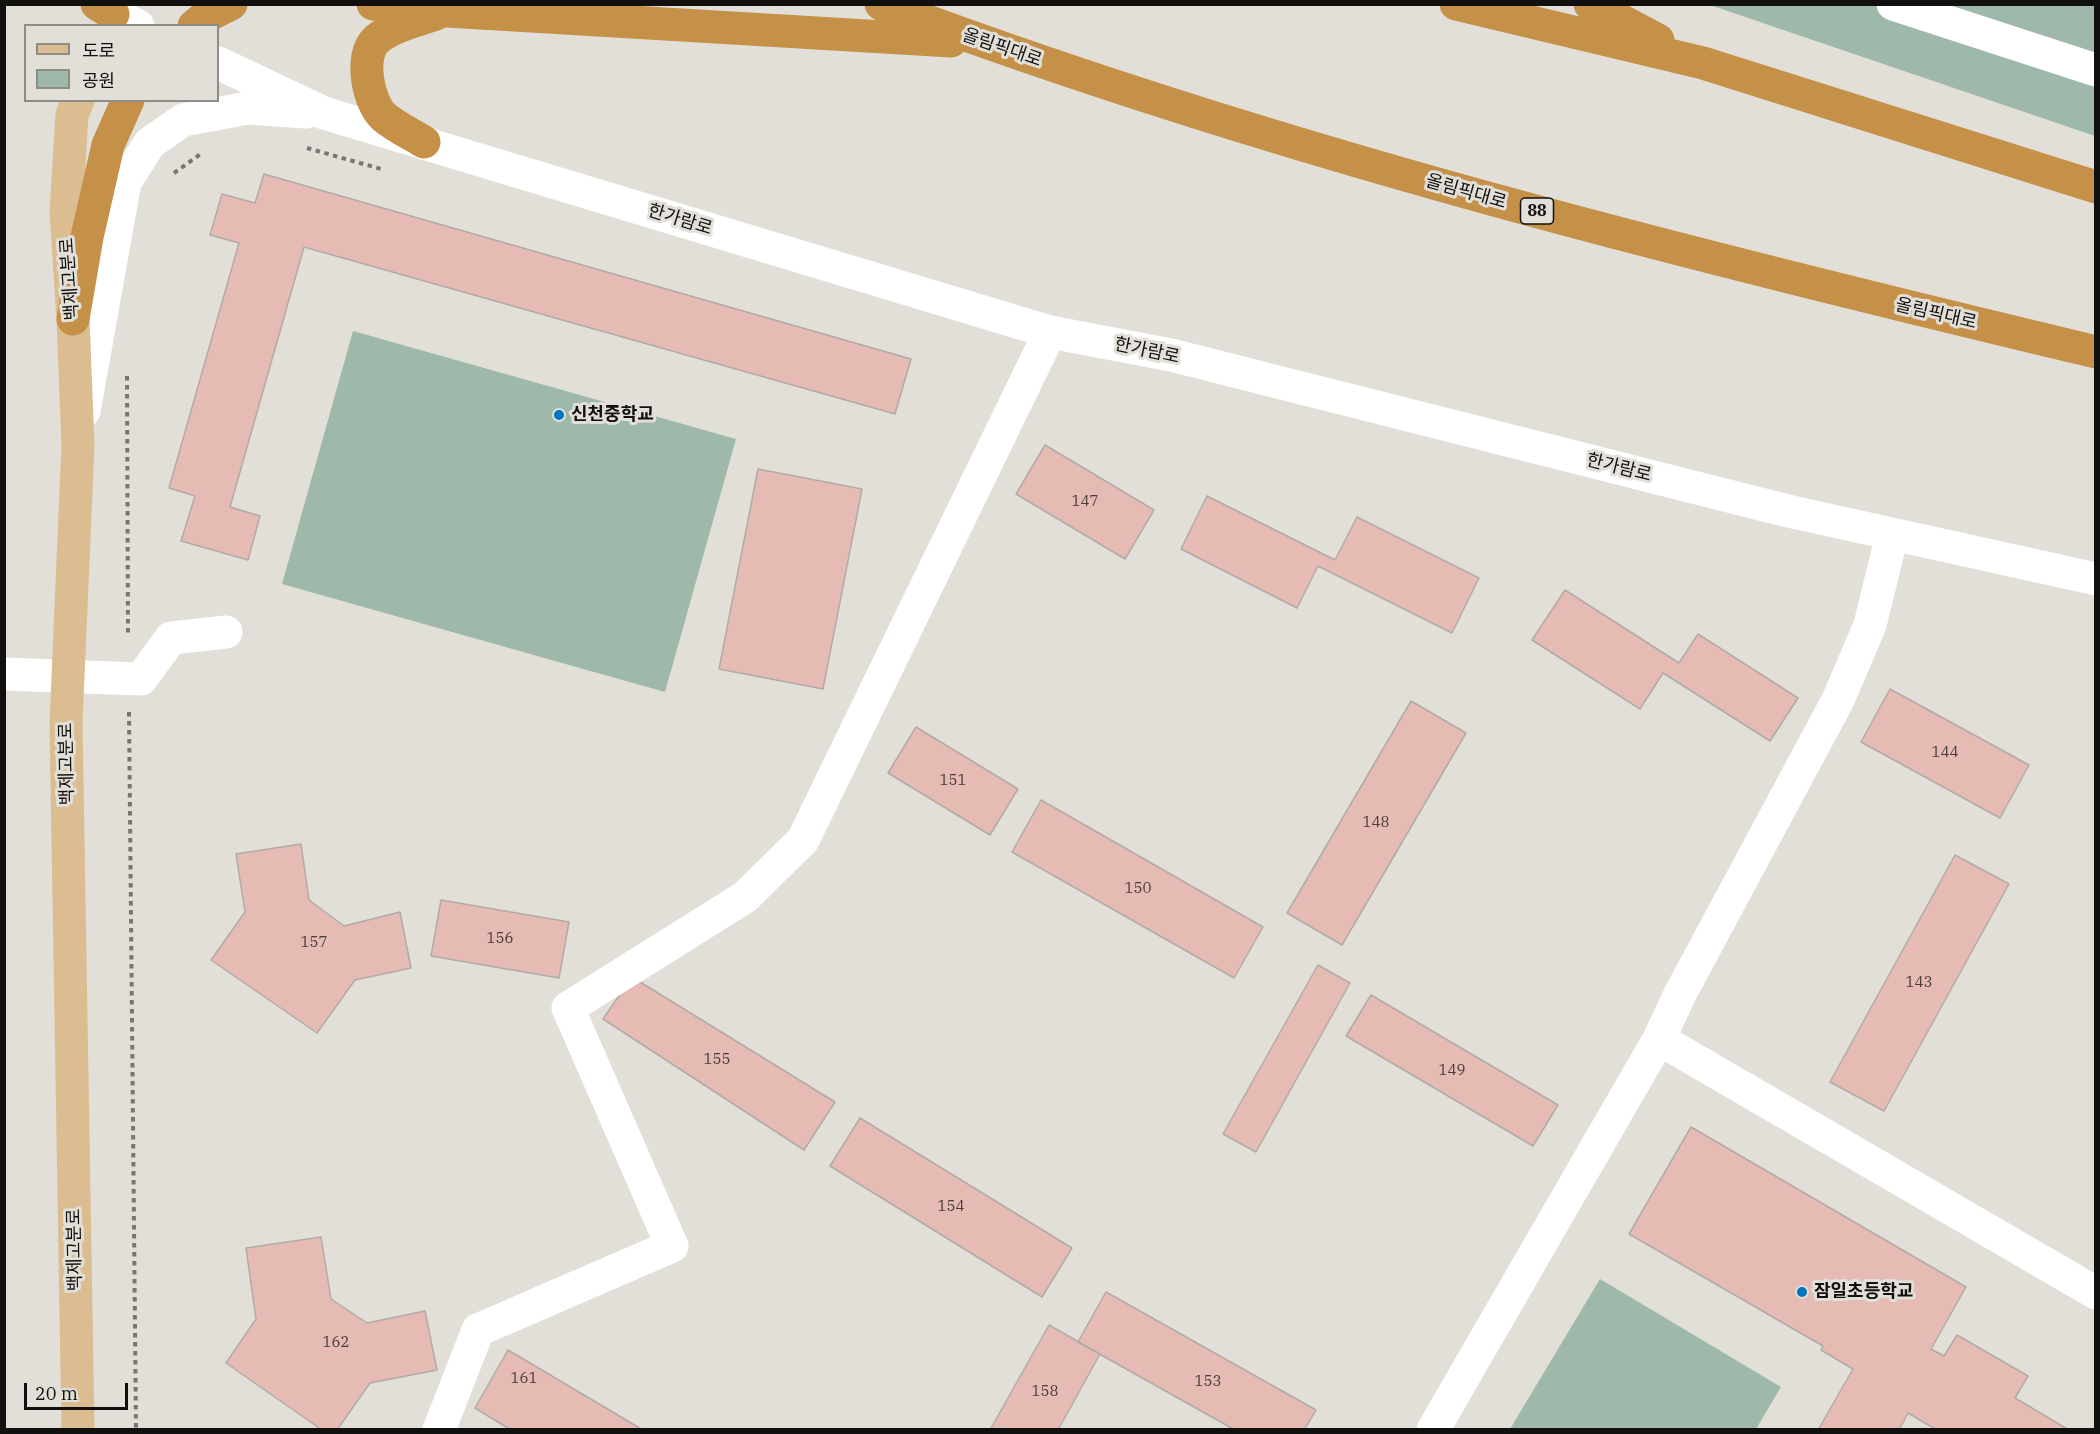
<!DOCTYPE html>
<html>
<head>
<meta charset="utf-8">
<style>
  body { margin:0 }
  #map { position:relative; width:2100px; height:1434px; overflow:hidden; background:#e1dfd8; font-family:"IBM Plex Serif","Noto Sans KR",serif }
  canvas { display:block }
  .frame { position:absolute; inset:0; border:6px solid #11100e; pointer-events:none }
  .legend { position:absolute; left:24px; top:24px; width:195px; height:78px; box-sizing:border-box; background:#e1dfd8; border:2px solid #8e8c87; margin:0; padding:8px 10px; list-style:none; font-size:18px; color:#11100e }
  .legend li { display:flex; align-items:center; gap:12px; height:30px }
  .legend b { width:30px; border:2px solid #8e8c87 }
  .scale { position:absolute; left:24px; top:1383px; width:104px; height:27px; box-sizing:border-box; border:3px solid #11100e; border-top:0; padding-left:8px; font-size:18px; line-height:21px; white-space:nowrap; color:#11100e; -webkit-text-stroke:4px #e1dfd8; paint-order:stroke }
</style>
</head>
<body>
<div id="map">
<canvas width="2100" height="1434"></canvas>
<div class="frame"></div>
<ul class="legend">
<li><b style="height:8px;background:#dcbc91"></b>도로</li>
<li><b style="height:16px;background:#9eb9a9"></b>공원</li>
</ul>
<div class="scale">20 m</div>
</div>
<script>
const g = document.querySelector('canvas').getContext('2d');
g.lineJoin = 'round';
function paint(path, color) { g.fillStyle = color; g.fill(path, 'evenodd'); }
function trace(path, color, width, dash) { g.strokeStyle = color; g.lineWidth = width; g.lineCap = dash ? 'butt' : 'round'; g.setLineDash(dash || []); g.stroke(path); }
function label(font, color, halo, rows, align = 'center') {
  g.font = font + ' "IBM Plex Serif","Noto Sans KR",serif'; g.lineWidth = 6; g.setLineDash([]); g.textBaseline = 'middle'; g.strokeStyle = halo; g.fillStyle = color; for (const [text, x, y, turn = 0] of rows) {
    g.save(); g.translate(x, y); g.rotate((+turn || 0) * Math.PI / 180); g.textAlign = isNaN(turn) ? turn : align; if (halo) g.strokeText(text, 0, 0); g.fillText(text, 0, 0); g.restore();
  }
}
paint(new Path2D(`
  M 1710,5 L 2095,5 L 2095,136 Z
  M 353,331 L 736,439 L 665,692 L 282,584 Z
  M 1600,1279 L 1781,1387 L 1756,1429 L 1510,1429 Z`), '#9eb9a9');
const building = new Path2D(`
  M 264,174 L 911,359 L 895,414 L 304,247 L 230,507 L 260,516 L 248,560 L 181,541 L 195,496 L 169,488 L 239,243 L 210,235 L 222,194 L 255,203 Z
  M 1045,445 L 1154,510 L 1125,559 L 1016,494 Z
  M 758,469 L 862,489 L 823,689 L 719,669 Z
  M 1207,496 L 1335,560 L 1357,517 L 1479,578 L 1452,633 L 1318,566 L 1297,608 L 1181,549 Z
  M 1565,590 L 1679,663 L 1698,634 L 1798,698 L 1770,741 L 1663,673 L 1640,709 L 1532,640 Z
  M 1890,689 L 2029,765 L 2000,818 L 1861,742 Z
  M 1411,701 L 1466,733 L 1342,945 L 1287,913 Z
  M 916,727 L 1018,789 L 990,835 L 888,773 Z
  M 1041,800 L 1263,927 L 1234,978 L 1012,852 Z
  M 301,844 L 309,900 L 344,926 L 400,912 L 411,968 L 355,980 L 317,1033 L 211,960 L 245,912 L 236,854 Z
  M 1955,855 L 2009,884 L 1884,1111 L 1830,1082 Z
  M 441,900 L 569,922 L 559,978 L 431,956 Z
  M 1318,965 L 1350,983 L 1256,1152 L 1223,1134 Z
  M 632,977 L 835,1102 L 804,1150 L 603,1019 Z
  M 1371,995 L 1558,1105 L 1533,1146 L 1346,1036 Z
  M 860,1118 L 1072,1248 L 1042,1297 L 830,1166 Z
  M 1691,1127 L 1966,1287 L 1931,1349 L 1944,1356 L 1957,1335 L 2028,1376 L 2015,1398 L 2069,1430 L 1937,1430 L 1908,1413 L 1899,1430 L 1818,1430 L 1853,1369 L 1821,1350 L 1823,1346 L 1629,1234 Z
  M 321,1237 L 331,1299 L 367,1323 L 425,1311 L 437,1370 L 370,1383 L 337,1430 L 322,1430 L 226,1363 L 256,1319 L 246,1248 Z
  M 1106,1292 L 1316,1410 L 1304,1430 L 1235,1430 L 1078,1342 Z
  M 1049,1325 L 1100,1354 L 1058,1430 L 990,1430 Z
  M 508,1350 L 643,1430 L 511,1430 L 475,1408 Z`);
paint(building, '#e5bbb4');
trace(building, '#b2aaa9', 1.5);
trace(new Path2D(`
  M 307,148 L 381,169
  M 174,173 L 202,153
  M 127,376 L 128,636
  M 129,712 L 136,1430`), '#787672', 4, [4.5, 4.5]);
trace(new Path2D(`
  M 1893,4 L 2096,70
  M 113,14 L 138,26
  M 218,63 L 324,113 L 1050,332 L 1171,355 L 1788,511 L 2096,579
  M 84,411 L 125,182 L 150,143 L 183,120 L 248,108 L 306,112
  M 4,674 L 141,679 L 171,638 L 226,632
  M 1659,1039 L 1680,994 L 1838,700 L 1870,625 L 1892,535
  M 439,1430 L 478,1330 L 672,1246 L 568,1008 L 745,897 L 803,840 L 1050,332
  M 1433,1430 L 1659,1039 L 2096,1293`), '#fff', 33);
trace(new Path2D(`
  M 78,100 L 72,115 L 66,212 L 73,319 L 78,445 L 66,723 L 78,1430`), '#dcbc91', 33);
trace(new Path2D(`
  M 97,4 L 113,14
  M 373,4 L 447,11 L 951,41
  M 881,4 C 1276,152 1686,254 2096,352
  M 1456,4 L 1703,63 L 2096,187
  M 1590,4 L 1658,40
  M 194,26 L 205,17 L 231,4
  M 424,142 C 411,134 396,127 384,117 C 368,103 359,56 376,40 C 392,26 416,21 436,14
  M 73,319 L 87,237 L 108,145 L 128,100`), '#c59048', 33);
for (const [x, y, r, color] of [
  [559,415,6,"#0076bf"],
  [1802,1292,6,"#0076bf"]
]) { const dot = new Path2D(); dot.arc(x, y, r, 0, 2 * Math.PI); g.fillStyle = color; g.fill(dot); trace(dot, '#e1dfd8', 2); }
label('15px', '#463b38', null, [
  ["147",1085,502],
  ["144",1945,753],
  ["151",953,781],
  ["148",1376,823],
  ["150",1138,889],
  ["156",500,939],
  ["157",314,943],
  ["143",1919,983],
  ["155",717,1060],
  ["149",1452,1071],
  ["154",951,1207],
  ["162",336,1343],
  ["161",524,1379],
  ["153",1208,1382],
  ["158",1045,1392]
]);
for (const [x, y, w] of [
  [1537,211,33]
]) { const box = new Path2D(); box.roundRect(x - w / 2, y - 13, w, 26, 4.5); g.fillStyle = '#e1dfd8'; g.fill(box); trace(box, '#11100e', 1.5); }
label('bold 16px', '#11100e', null, [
  ["88",1537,211]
]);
label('18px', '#11100e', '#e1dfd8', [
  ["올림픽대로",1002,48,19],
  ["올림픽대로",1466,192,16],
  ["한가람로",680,220,17],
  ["백제고분로",70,279,-94],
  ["올림픽대로",1936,314,13],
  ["한가람로",1147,351,12],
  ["한가람로",1619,468,14],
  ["백제고분로",67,764,-91],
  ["백제고분로",75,1250,-91]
]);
label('bold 18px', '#11100e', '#e1dfd8', [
  ["신천중학교",571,415],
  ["잠일초등학교",1814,1292]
], 'left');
</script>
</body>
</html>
